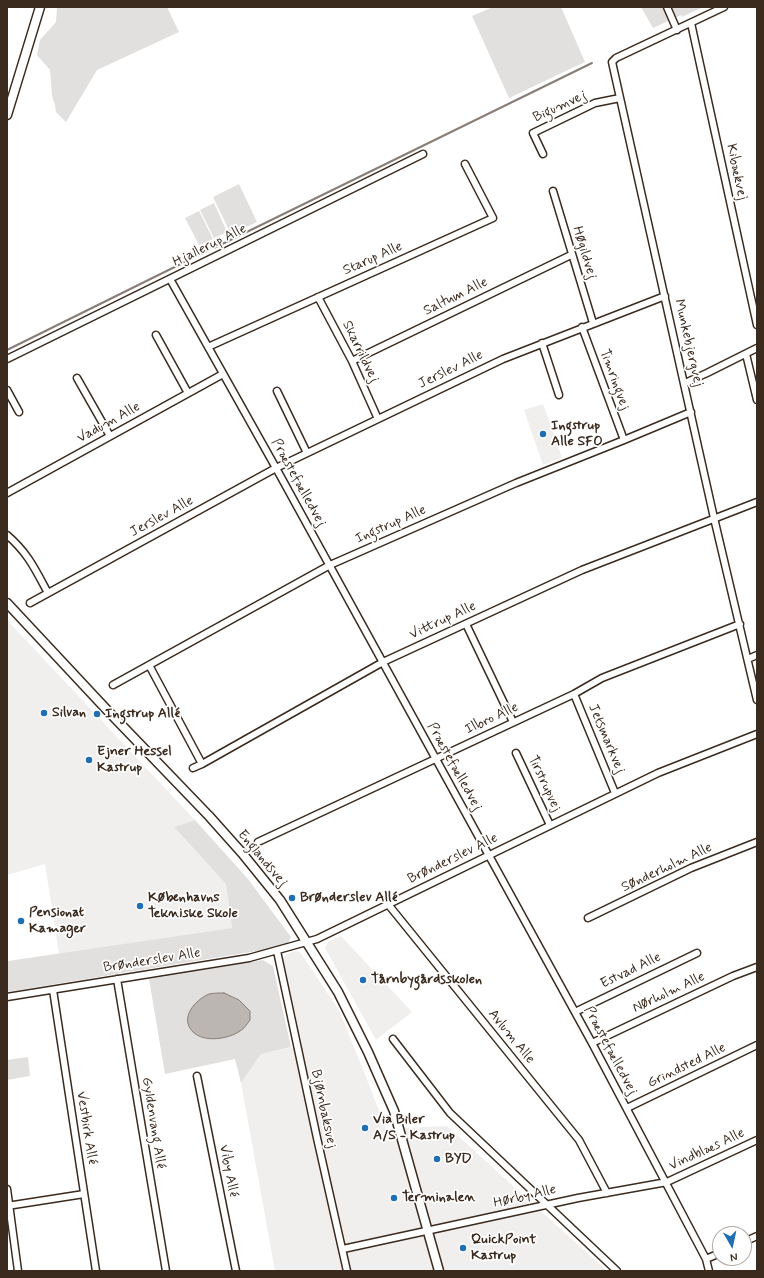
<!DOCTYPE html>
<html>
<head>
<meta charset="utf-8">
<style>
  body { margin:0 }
  #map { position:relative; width:764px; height:1278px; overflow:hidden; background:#fff; font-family:Mynerve,sans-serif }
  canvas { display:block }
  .frame { position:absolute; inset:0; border:8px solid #3b2a1e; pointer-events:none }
  .north { position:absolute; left:712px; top:1226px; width:40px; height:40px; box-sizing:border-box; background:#fff; border:1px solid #b1aaa5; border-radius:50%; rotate:171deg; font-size:11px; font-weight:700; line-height:16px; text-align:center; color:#3b2a1e }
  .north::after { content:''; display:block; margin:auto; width:14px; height:18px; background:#1f6fb2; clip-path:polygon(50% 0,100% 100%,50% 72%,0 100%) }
</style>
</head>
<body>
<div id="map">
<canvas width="764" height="1278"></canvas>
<div class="frame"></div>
<div class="north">N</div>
</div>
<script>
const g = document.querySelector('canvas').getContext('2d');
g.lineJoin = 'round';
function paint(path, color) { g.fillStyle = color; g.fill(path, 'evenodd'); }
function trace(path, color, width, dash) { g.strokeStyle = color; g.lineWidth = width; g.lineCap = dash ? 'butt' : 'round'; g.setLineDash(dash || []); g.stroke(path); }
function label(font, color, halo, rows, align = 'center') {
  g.font = font + ' Mynerve,sans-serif'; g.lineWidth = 3.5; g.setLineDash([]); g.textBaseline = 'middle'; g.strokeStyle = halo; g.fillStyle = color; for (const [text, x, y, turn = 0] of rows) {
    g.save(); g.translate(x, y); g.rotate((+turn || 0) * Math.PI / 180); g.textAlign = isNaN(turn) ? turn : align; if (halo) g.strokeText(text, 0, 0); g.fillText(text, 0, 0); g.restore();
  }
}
paint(new Path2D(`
  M 543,404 L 562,458 L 543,465 L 524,410 Z
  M 7,620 L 195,820 L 174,827 L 226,884 L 232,928 L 59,954 L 45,864 L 7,875 Z
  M 341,936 L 412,1012 L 376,1040 L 325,948 L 328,942 Z
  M 295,951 L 300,952 L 339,1010 L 368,1082 L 386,1129 L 447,1126 L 607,1271 L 275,1271 L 241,1083 L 261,1054 L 302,1045 L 283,959 L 287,954 Z`), '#f1efee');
paint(new Path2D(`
  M 57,7 L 167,7 L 179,32 L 97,70 L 66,122 L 56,112 L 55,105 L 52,96 L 50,70 L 37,55 L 40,40 L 56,22 Z
  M 493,7 L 561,7 L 585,62 L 509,98 L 472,16 Z
  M 641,7 L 703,7 L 682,17 L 681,15 L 653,28 Z
  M 239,184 L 257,222 L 231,234 L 213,197 Z
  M 214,203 L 227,232 L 214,238 L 200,210 Z
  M 199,211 L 213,239 L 199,245 L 185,218 Z
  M 195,820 L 248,879 L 291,937 L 288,943 L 275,948 L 7,992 L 7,956 L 8,961 L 232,928 L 226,884 L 174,827 Z
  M 263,960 L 273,966 L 291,1047 L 261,1054 L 241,1083 L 235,1059 L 165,1074 L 149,979 Z
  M 28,1057 L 30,1076 L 7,1080 L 7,1060 Z`), '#e2e0de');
const water = new Path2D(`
  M 224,993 L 239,1000 L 250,1011 L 250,1020 C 247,1024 244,1029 240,1031 C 229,1039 204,1043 193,1032 C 179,1018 195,1000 209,994 C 213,993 219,993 224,993 Z`);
paint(water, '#bcb6b3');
trace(water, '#887e77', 1);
trace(new Path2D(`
  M 214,248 L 592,63
  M 7,350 L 209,250`), '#887e77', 2);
const street = new Path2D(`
  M 667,7 L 677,30
  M 724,7 L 616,58 L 612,62 L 714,518 L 757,700
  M 691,23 L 757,325
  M 543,154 L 533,133 L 595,103 L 620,98
  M 553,191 L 593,323
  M 170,279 L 276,468 L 592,1043 L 706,1259 L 709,1271
  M 318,297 L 352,361 L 378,419
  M 582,327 L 624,440
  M 156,335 L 188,393
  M 542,343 L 559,395
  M 208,347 L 493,218 L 465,164
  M 746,354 L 757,400
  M 7,359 L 423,154
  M 352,361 L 571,255
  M 77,378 L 110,436
  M 685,383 L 707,373 L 757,348
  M 7,390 L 19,412
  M 277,391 L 307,453
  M 7,493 L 223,374
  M 7,535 C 28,553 35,569 48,593
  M 30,603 L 276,468 L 503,359 L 665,296
  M 466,624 L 513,722
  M 748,659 L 757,655
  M 149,665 L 202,764
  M 113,685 L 330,565 L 516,483 L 624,440 L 691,412
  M 574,694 L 615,793
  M 516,753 L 550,825
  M 193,768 L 202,764 L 383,662 L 582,570 L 757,502
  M 258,842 L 574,694 L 602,678 L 740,624
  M 387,903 L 579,1140 L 607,1193
  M 588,918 L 691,868 L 757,842
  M 277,951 L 317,1138 L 347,1271
  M 117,979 L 166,1271
  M 53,990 L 96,1271
  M 7,997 L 249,958 L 317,939 L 658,773 L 757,734
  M 575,1012 L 697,953
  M 393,1039 L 450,1113 L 617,1271
  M 592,1043 L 733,976 L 757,967
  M 197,1076 L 236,1271
  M 627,1108 L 757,1045
  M 7,1189 L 18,1271
  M 7,1206 L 84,1194
  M 744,1242 L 757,1236
  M 343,1249 L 578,1198 L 667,1182 L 757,1140
  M 706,1259 L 720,1253`);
const secondary = new Path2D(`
  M 7,115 L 40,7
  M 7,603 L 107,710 L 209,816 L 242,853 L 280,900 L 338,992 L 368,1052 L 394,1111 L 439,1271`);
trace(street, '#3b2a1e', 9);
trace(secondary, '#3b2a1e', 11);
trace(street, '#fff', 6);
trace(secondary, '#fff', 8);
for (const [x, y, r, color] of [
  [543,434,4,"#1f6fb2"],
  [44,713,4,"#1f6fb2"],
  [97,714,4,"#1f6fb2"],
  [89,760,4,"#1f6fb2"],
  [292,898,4,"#1f6fb2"],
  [140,906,4,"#1f6fb2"],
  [21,921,4,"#1f6fb2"],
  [363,980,4,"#1f6fb2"],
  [365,1128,4,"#1f6fb2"],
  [437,1159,4,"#1f6fb2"],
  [394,1198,4,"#1f6fb2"],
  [463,1248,4,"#1f6fb2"]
]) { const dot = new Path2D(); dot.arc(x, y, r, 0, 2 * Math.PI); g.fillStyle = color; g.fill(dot); trace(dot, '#fff', 1.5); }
label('14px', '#3b2a1e', '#fff', [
  ["Bigumvej",560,107,-25],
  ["Kibækvej",736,172,78],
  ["Hjallerup Alle",210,246,-26],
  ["Høgildvej",584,253,73],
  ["Starup Alle",373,259,-24],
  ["Saltum Alle",456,297,-26],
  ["Munkebjergvej",688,343,77],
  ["Skarrildvej",360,352,64],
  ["Jerslev Alle",451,370,-26],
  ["Timringvej",614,380,70],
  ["Vadum Alle",109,423,-29],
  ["Præstefælledvej",298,483,61],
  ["Jerslev Alle",162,517,-29],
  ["Ingstrup Alle",391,525,-24],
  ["Vittrup Alle",443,621,-25],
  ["Ilbro Alle",492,719,-25],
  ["Jetsmarkvej",606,739,67],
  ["Præstefælledvej",454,767,61],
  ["Tirstrupvej",544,784,65],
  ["Englandsvej",262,859,50],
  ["Brønderslev Alle",453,859,-26],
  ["Sønderholm Alle",667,868,-25],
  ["Brønderslev Alle",152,961,-9],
  ["Estvad Alle",631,971,-26],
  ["Nørholm Alle",669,993,-25],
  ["Avlum Alle",511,1037,51],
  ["Præstefælledvej",610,1051,62],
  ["Grindsted Alle",687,1066,-26],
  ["Bjørnbaksvej",323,1109,78],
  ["Gyldenvang Allé",153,1123,81],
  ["Vestbirk Allé",86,1128,81],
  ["Vindblæs Alle",707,1150,-25],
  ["Viby Allé",228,1171,79],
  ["Hørby Alle",525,1197,-13]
]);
label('bold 14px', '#3b2a1e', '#fff', [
  ["Ingstrup",551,426],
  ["Alle SFO",551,442],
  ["Silvan",52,713],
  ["Ingstrup Allé",105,714],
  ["Ejner Hessel",97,752],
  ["Kastrup",97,768],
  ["Københavns",148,898],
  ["Tekniske Skole",148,914],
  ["Brønderslev Allé",300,898],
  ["Pensionat",29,913],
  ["Kamager",29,929],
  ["Tårnbygårdsskolen",371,980],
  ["Via Biler",373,1120],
  ["A/S - Kastrup",373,1136],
  ["BYD",445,1159],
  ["Terminalen",402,1198],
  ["QuickPoint",471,1240],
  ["Kastrup",471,1256]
], 'left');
</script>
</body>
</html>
